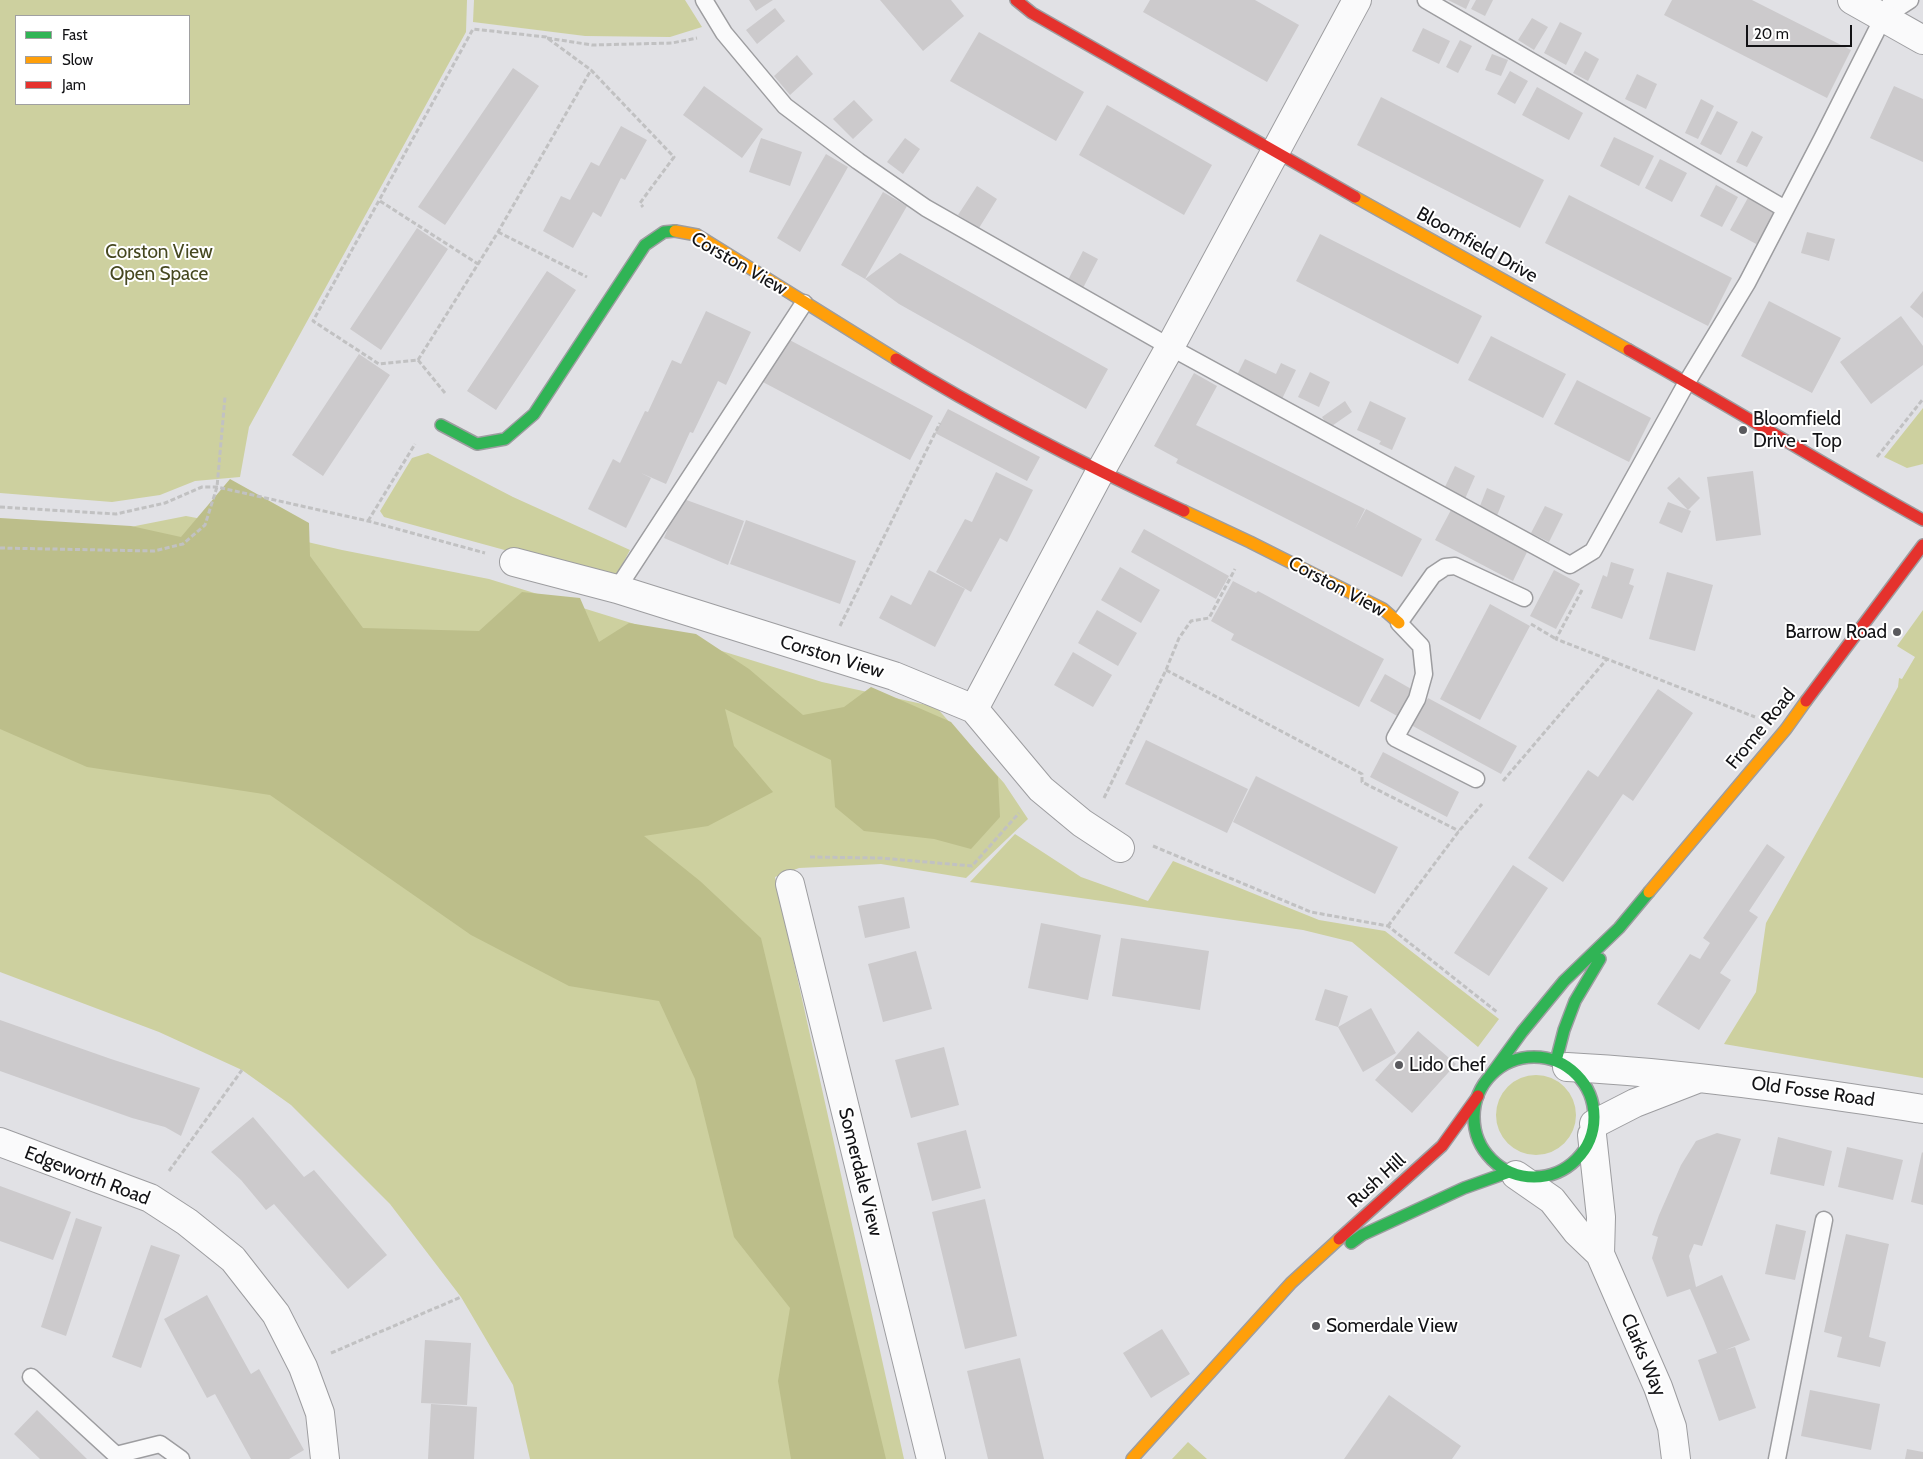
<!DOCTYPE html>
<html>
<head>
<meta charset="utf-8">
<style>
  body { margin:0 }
  #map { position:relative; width:1923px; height:1459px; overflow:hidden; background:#e1e1e5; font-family:Cabin,sans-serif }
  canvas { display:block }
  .legend { position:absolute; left:15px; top:15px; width:175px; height:90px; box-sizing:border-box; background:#fff; border:1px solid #a0a0a1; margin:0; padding:6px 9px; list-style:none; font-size:15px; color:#121215 }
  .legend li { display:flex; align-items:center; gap:10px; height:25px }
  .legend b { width:25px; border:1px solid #a0a0a1 }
  .scale { position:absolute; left:1746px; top:25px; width:106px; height:22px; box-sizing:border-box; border:2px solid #121215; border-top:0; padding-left:6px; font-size:15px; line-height:18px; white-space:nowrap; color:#121215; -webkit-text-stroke:4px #fff; paint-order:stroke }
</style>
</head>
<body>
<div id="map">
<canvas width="1923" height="1459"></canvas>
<ul class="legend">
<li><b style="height:6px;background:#30b455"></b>Fast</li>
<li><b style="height:6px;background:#ff9f0a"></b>Slow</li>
<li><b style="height:6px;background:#e5322d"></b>Jam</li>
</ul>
<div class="scale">20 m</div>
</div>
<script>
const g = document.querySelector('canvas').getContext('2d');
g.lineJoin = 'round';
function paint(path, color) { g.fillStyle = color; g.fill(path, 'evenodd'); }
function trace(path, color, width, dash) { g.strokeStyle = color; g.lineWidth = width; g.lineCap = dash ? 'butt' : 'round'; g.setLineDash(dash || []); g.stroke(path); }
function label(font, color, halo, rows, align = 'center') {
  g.font = font + ' Cabin,sans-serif'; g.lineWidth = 4; g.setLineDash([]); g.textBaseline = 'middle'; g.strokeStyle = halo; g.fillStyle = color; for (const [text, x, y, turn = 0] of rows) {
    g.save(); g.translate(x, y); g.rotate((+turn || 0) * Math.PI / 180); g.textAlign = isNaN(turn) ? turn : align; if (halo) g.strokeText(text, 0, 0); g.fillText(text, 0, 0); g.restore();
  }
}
paint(new Path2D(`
  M 0,0 L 467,0 L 466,32 L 249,427 L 240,477 L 195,481 L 160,495 L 112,502 L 0,493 ZM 16,16 L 189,16 L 189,104 L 16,104 Z
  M 474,0 L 685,0 L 702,27 L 670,37 L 585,36 L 473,22 Z
  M 1923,408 L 1923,464 L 1907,468 L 1884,457 Z
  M 428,453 L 513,497 L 630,550 L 616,576 L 607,578 L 384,517 L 380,511 L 412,458 Z
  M 186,516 L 234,525 L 342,550 L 489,579 L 822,682 L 936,707 L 1004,783 L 1028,819 L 966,878 L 881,864 L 799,868 L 775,877 L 904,1459 L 530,1459 L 513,1385 L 461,1297 L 390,1204 L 291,1105 L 242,1070 L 159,1032 L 0,972 L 0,528 L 105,532 Z
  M 1923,610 L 1923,1078 L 1724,1044 L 1756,992 L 1766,923 L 1898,687 L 1899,678 L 1902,679 L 1915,657 L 1897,646 Z
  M 1015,834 L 1081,877 L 1148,901 L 1173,861 L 1319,920 L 1385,931 L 1499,1019 L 1478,1047 L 1352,942 L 1303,930 L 970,882 Z
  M1496 1115a40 40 0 1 1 80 0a40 40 0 1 1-80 0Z
  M 1188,1442 L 1207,1459 L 1172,1459 Z`), '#cdd09f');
paint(new Path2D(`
  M 230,479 L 309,523 L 310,556 L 363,628 L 479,631 L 522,592 L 580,598 L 599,642 L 629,623 L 696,634 L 749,669 L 803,715 L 844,707 L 871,687 L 951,722 L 998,777 L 1000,817 L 971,849 L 934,839 L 864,831 L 835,807 L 831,760 L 725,709 L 734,746 L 773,792 L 708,826 L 644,836 L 700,881 L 761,938 L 886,1459 L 791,1459 L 778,1381 L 790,1308 L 734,1237 L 695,1079 L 659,1001 L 569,986 L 471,935 L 270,795 L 87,767 L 0,729 L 0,518 L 131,526 L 181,537 Z`), '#bcbe8a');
paint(new Path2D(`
  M 749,0 L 773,0 L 756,11 Z
  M 880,0 L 951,0 L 964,16 L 923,51 Z
  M 1150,0 L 1255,0 L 1299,25 L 1267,82 L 1143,12 Z
  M 1448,0 L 1470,0 L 1466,9 Z
  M 1476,0 L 1493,0 L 1485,16 L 1471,9 Z
  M 1672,0 L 1752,0 L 1851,50 L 1827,98 L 1664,15 Z
  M 775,8 L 785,21 L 757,44 L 746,30 Z
  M 1532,18 L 1548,27 L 1534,50 L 1518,40 Z
  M 1560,22 L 1582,33 L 1566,65 L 1544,53 Z
  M 1423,28 L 1450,41 L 1439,64 L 1412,51 Z
  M 979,32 L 1084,92 L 1056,141 L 950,81 Z
  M 1460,40 L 1472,46 L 1458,73 L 1446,67 Z
  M 1585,51 L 1599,59 L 1588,81 L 1573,73 Z
  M 1492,54 L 1508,60 L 1501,76 L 1485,70 Z
  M 797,55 L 813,74 L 790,95 L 774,76 Z
  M 513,68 L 539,86 L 445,225 L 418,207 Z
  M 1510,71 L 1528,81 L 1515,104 L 1497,94 Z
  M 1637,74 L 1657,84 L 1646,109 L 1625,99 Z
  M 704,86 L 763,129 L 742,158 L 683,115 Z
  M 1894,86 L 1923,99 L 1923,162 L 1870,138 Z
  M 1537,87 L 1583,113 L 1569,140 L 1522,115 Z
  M 1381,97 L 1544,180 L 1520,228 L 1357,145 Z
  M 1701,99 L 1714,106 L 1698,139 L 1685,133 Z
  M 854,100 L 873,120 L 853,139 L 833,119 Z
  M 1107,105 L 1212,165 L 1184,215 L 1079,155 Z
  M 1717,111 L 1738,122 L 1721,155 L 1700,144 Z
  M 621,126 L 647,140 L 625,180 L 621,178 L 601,217 L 593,212 L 573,248 L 543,231 L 561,196 L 570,200 L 591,162 L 599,166 Z
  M 1752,131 L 1763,137 L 1747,167 L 1736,162 Z
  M 1614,137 L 1654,156 L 1639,186 L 1600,166 Z
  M 761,138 L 802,152 L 790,186 L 749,172 Z
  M 905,138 L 920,149 L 903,174 L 887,162 Z
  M 826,154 L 848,167 L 800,252 L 777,238 Z
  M 1660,159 L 1687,173 L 1672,202 L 1645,188 Z
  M 1716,185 L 1738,197 L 1722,227 L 1700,216 Z
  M 977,186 L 997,199 L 979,228 L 958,215 Z
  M 883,192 L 907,206 L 865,279 L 900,253 L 1108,369 L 1086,409 L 899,304 L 865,279 L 841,265 Z
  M 1569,195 L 1732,278 L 1708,326 L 1545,243 Z
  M 1749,196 L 1778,212 L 1760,246 L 1730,230 Z
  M 417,228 L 448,249 L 381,350 L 350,329 Z
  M 1807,232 L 1835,239 L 1829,261 L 1801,253 Z
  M 1320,234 L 1482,316 L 1458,364 L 1296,281 Z
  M 1083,251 L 1098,259 L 1083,288 L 1068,280 Z
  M 547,271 L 576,290 L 496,410 L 467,391 Z
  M 1923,291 L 1923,318 L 1910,307 Z
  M 1769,301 L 1841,338 L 1812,393 L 1741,356 Z
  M 706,311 L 751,332 L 726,385 L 718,381 L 693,433 L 690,432 L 666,484 L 641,473 L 651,478 L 626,528 L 588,509 L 613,459 L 620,463 L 645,411 L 648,412 L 672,360 L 681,364 Z
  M 1901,316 L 1923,346 L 1923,365 L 1871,404 L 1840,362 Z
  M 1491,336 L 1566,374 L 1543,418 L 1468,380 Z
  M 784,337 L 933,416 L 910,460 L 761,381 Z
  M 359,354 L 390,375 L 323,476 L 292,455 Z
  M 1245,359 L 1276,374 L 1281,363 L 1296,370 L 1282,399 L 1236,377 Z
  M 1310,372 L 1330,382 L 1319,407 L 1298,397 Z
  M 1194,373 L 1217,386 L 1196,425 L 1365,509 L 1355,529 L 1366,509 L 1422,539 L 1402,577 L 1176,463 L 1178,459 L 1154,446 Z
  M 1577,380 L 1651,418 L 1629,462 L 1554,424 Z
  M 1345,401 L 1352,412 L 1329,428 L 1322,417 Z
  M 1370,401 L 1406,418 L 1392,450 L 1379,444 L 1381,441 L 1357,430 Z
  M 948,409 L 1040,457 L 1027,481 L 935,433 Z
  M 1455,466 L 1475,476 L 1464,501 L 1443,491 Z
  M 1753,471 L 1761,535 L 1716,541 L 1707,477 Z
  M 996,472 L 1033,490 L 1007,542 L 1000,538 L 971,592 L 936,572 L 965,519 L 972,522 Z
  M 1679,477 L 1700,498 L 1688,510 L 1667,488 Z
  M 1487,488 L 1505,496 L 1496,518 L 1478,511 Z
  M 681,498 L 744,521 L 728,565 L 664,538 Z
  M 1668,502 L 1691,511 L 1682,533 L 1659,523 Z
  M 1545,506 L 1563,514 L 1549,542 L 1531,533 Z
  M 1451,510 L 1528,550 L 1513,581 L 1435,540 Z
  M 746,520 L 856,561 L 840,604 L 730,564 Z
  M 1144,529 L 1229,576 L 1216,599 L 1131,552 Z
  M 1611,562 L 1634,569 L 1629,584 L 1634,586 L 1622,619 L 1591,608 L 1603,575 L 1607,577 Z
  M 1120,567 L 1160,590 L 1141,623 L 1101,600 Z
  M 929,570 L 965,589 L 935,647 L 879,618 L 891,595 L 911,605 Z
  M 1554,570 L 1580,584 L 1556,629 L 1530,616 Z
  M 1667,572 L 1713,585 L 1695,651 L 1649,639 Z
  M 1233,581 L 1256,593 L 1258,591 L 1384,659 L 1359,707 L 1231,640 L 1234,634 L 1211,621 Z
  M 1490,604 L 1530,626 L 1480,720 L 1440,699 Z
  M 1097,610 L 1137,633 L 1118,666 L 1078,643 Z
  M 1073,652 L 1112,675 L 1093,707 L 1054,685 Z
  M 1385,674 L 1413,690 L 1399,717 L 1370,701 Z
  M 1658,689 L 1693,713 L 1633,801 L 1623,794 L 1563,882 L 1528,858 L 1588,770 L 1598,777 Z
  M 1428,698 L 1517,746 L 1501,774 L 1411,725 Z
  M 1146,740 L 1248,789 L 1227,833 L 1125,784 Z
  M 1383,752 L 1459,792 L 1447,817 L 1370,777 Z
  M 1256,776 L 1398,847 L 1375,894 L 1233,822 Z
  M 1767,844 L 1785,857 L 1749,911 L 1758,917 L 1720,973 L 1731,980 L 1699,1030 L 1657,1004 L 1690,954 L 1700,959 L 1710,943 L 1703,938 Z
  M 1513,865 L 1548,888 L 1489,976 L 1454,953 Z
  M 904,897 L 910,928 L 865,938 L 858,906 Z
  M 1041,923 L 1101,935 L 1088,1000 L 1028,988 Z
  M 1121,938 L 1209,951 L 1200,1010 L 1112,996 Z
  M 916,951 L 932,1009 L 883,1022 L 868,964 Z
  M 1325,989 L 1348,996 L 1338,1027 L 1315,1020 Z
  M 1371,1008 L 1396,1053 L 1363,1072 L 1338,1027 Z
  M 0,1020 L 111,1059 L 200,1088 L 181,1136 L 165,1127 L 132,1118 L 0,1071 Z
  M 1418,1031 L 1456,1064 L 1412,1113 L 1375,1080 Z
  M 944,1047 L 959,1105 L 911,1118 L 895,1060 Z
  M 253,1117 L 304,1177 L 314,1170 L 387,1255 L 348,1289 L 274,1204 L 266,1210 L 241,1180 L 211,1152 Z
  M 966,1130 L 981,1188 L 932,1201 L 917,1143 Z
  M 1717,1133 L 1741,1139 L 1702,1246 L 1694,1244 L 1689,1256 L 1696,1287 L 1722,1275 L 1750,1340 L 1725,1350 L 1735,1347 L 1756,1408 L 1719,1421 L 1698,1360 L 1717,1353 L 1704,1321 L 1690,1289 L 1667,1297 L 1652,1258 L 1658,1237 L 1652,1235 L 1659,1215 L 1681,1165 L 1696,1141 Z
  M 1778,1137 L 1832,1151 L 1824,1186 L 1770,1174 Z
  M 1847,1147 L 1903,1160 L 1893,1200 L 1838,1187 Z
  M 1922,1152 L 1923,1153 L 1923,1205 L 1911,1202 Z
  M 0,1186 L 71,1212 L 53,1260 L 0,1241 Z
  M 985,1199 L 1017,1336 L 965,1349 L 932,1212 Z
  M 76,1218 L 102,1227 L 66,1336 L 41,1327 Z
  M 1776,1224 L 1806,1231 L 1795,1280 L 1765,1274 Z
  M 1846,1234 L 1889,1244 L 1869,1337 L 1886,1342 L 1880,1367 L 1837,1357 L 1842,1337 L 1824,1332 Z
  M 151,1245 L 180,1255 L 141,1368 L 112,1357 Z
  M 207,1295 L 251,1374 L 259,1369 L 304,1450 L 289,1459 L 251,1459 L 215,1394 L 207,1398 L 164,1319 Z
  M 1162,1329 L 1190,1374 L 1151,1398 L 1123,1353 Z
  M 425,1340 L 471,1343 L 467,1405 L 421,1403 Z
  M 1020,1358 L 1044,1459 L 988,1459 L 967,1371 Z
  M 1810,1390 L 1880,1404 L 1871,1450 L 1801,1436 Z
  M 1389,1395 L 1461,1446 L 1452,1459 L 1344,1459 Z
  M 431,1404 L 477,1407 L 474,1459 L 428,1459 Z
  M 37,1410 L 87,1459 L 40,1459 L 14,1434 Z
  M 1907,1449 L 1923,1452 L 1923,1459 L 1905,1459 Z`), '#cccacc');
const lane = new Path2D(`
  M 704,0 L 724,33 L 785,106 L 858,161 L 926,208 L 1170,347 L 1570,565 L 1593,551 L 1687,382 L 1747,283 L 1822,139 L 1892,0
  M 1426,0 L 1785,209
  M 1884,17 L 1910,0
  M 617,589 L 804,303
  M 1476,779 L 1395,738 L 1417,699 L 1424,674 L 1421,646 L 1399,623 L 1433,575 L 1445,567 L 1455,566 L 1524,598
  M 31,1377 L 116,1455 L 160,1444 L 181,1459
  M 1777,1459 L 1824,1220`);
const street = new Path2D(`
  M 1852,0 L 1923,40
  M 514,562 L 617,589 L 894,676 L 974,709
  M 1120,848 L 1082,823 L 1041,789 L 974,709 L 1100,472 L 1170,347 L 1357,0
  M 790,884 L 931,1459
  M 1567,1067 C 1686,1073 1804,1091 1923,1109
  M 1594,1124 L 1635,1103 L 1697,1079
  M 1592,1135 L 1601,1217 L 1600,1254
  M 0,1142 L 150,1198 L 187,1222 L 233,1259 L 276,1314 L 303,1367 L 320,1413 L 325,1459
  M 1516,1175 L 1552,1200 L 1577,1232 L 1600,1254 L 1658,1387 L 1672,1427 L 1676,1459`);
const fast = new Path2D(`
  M 441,425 L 477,444 L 505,439 L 534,414 L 645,245 L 664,232 L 675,231
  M1474 1117a60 60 0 1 1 120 0a60 60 0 1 1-120 0Z
  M 1556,1061 L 1564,1030 L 1575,1001 L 1600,959
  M 1490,1076 L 1522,1032 L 1564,981 L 1619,928 L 1649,892
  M 1351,1243 L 1362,1235 L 1464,1188 L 1509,1172`);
const slow = new Path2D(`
  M 1355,197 L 1629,350
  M 675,231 L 697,235 L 896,359
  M 1184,511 L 1250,542 L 1383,609 L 1399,623
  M 1649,892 L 1786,729 L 1806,701
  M 1132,1459 L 1291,1283 L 1339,1239`);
const jam = new Path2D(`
  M 1016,0 L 1032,13 L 1355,197
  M 1629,350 C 1728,405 1824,465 1923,520
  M 896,359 C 988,416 1085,465 1184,511
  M 1806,701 L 1923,545
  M 1339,1239 L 1442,1146 L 1478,1096`);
trace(lane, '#9d9da0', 19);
trace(street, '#9d9da0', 30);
trace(fast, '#9d9da0', 14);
trace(slow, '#9d9da0', 14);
trace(jam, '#9d9da0', 14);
trace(new Path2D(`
  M 547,38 L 592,45 L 672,43 L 697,38
  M 380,201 L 478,264
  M 498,232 L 587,277
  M 418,360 L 498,232 L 591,70
  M 445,393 L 418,360 L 379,364 L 313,321 L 473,29 L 546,37 L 591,70 L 674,157 L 640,203 L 643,207
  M 1877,457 L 1923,399
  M 0,507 L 116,514 L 165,503 L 202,487 L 217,487 L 368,521 L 485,553
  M 368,521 L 415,444
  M 0,548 L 154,551 L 183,544 L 205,525 L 217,487 L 225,397
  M 1582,590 L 1556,639 L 1607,659
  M 1531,624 L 1556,639
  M 840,626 L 940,423
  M 1166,670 L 1362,774 L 1362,782 L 1459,831
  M 1503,781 L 1607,659 L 1755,717
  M 1104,798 L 1166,670 L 1179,638 L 1191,621 L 1209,618 L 1235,569
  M 1153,846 L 1311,912 L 1388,926 L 1497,1012
  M 810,857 L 880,858 L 972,866 L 1019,813
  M 1388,926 L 1459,831 L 1482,804
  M 169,1171 L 242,1070
  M 331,1353 L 461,1297`), '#c1c1c2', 3, [5, 2.5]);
trace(lane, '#fafafb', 16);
trace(street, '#fafafb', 28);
trace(fast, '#30b455', 11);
trace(slow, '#ff9f0a', 11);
trace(jam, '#e5322d', 11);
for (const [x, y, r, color] of [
  [1743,430,5,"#5a5a5e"],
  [1897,632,5,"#5a5a5e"],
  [1399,1065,5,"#5a5a5e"],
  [1316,1326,5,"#5a5a5e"]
]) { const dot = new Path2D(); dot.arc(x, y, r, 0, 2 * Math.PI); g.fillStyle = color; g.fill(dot); trace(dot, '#fff', 2); }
label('19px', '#121215', '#fff', [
  ["Bloomfield Drive",1477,245,29],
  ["Corston View",739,264,30],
  ["Corston View",1337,587,28],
  ["Corston View",832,657,17],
  ["Frome Road",1761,729,-51],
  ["Old Fosse Road",1813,1092,8],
  ["Somerdale View",860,1172,76],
  ["Edgeworth Road",87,1176,21],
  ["Rush Hill",1377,1181,-42],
  ["Clarks Way",1643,1355,67]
]);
label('19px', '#464820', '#fff', [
  ["Corston View",159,252],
  ["Open Space",159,274]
]);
label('19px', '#121215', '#fff', [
  ["Bloomfield",1753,419],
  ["Drive - Top",1753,441],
  ["Barrow Road",1887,632,"right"],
  ["Lido Chef",1409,1065],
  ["Somerdale View",1326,1326]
], 'left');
</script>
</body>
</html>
